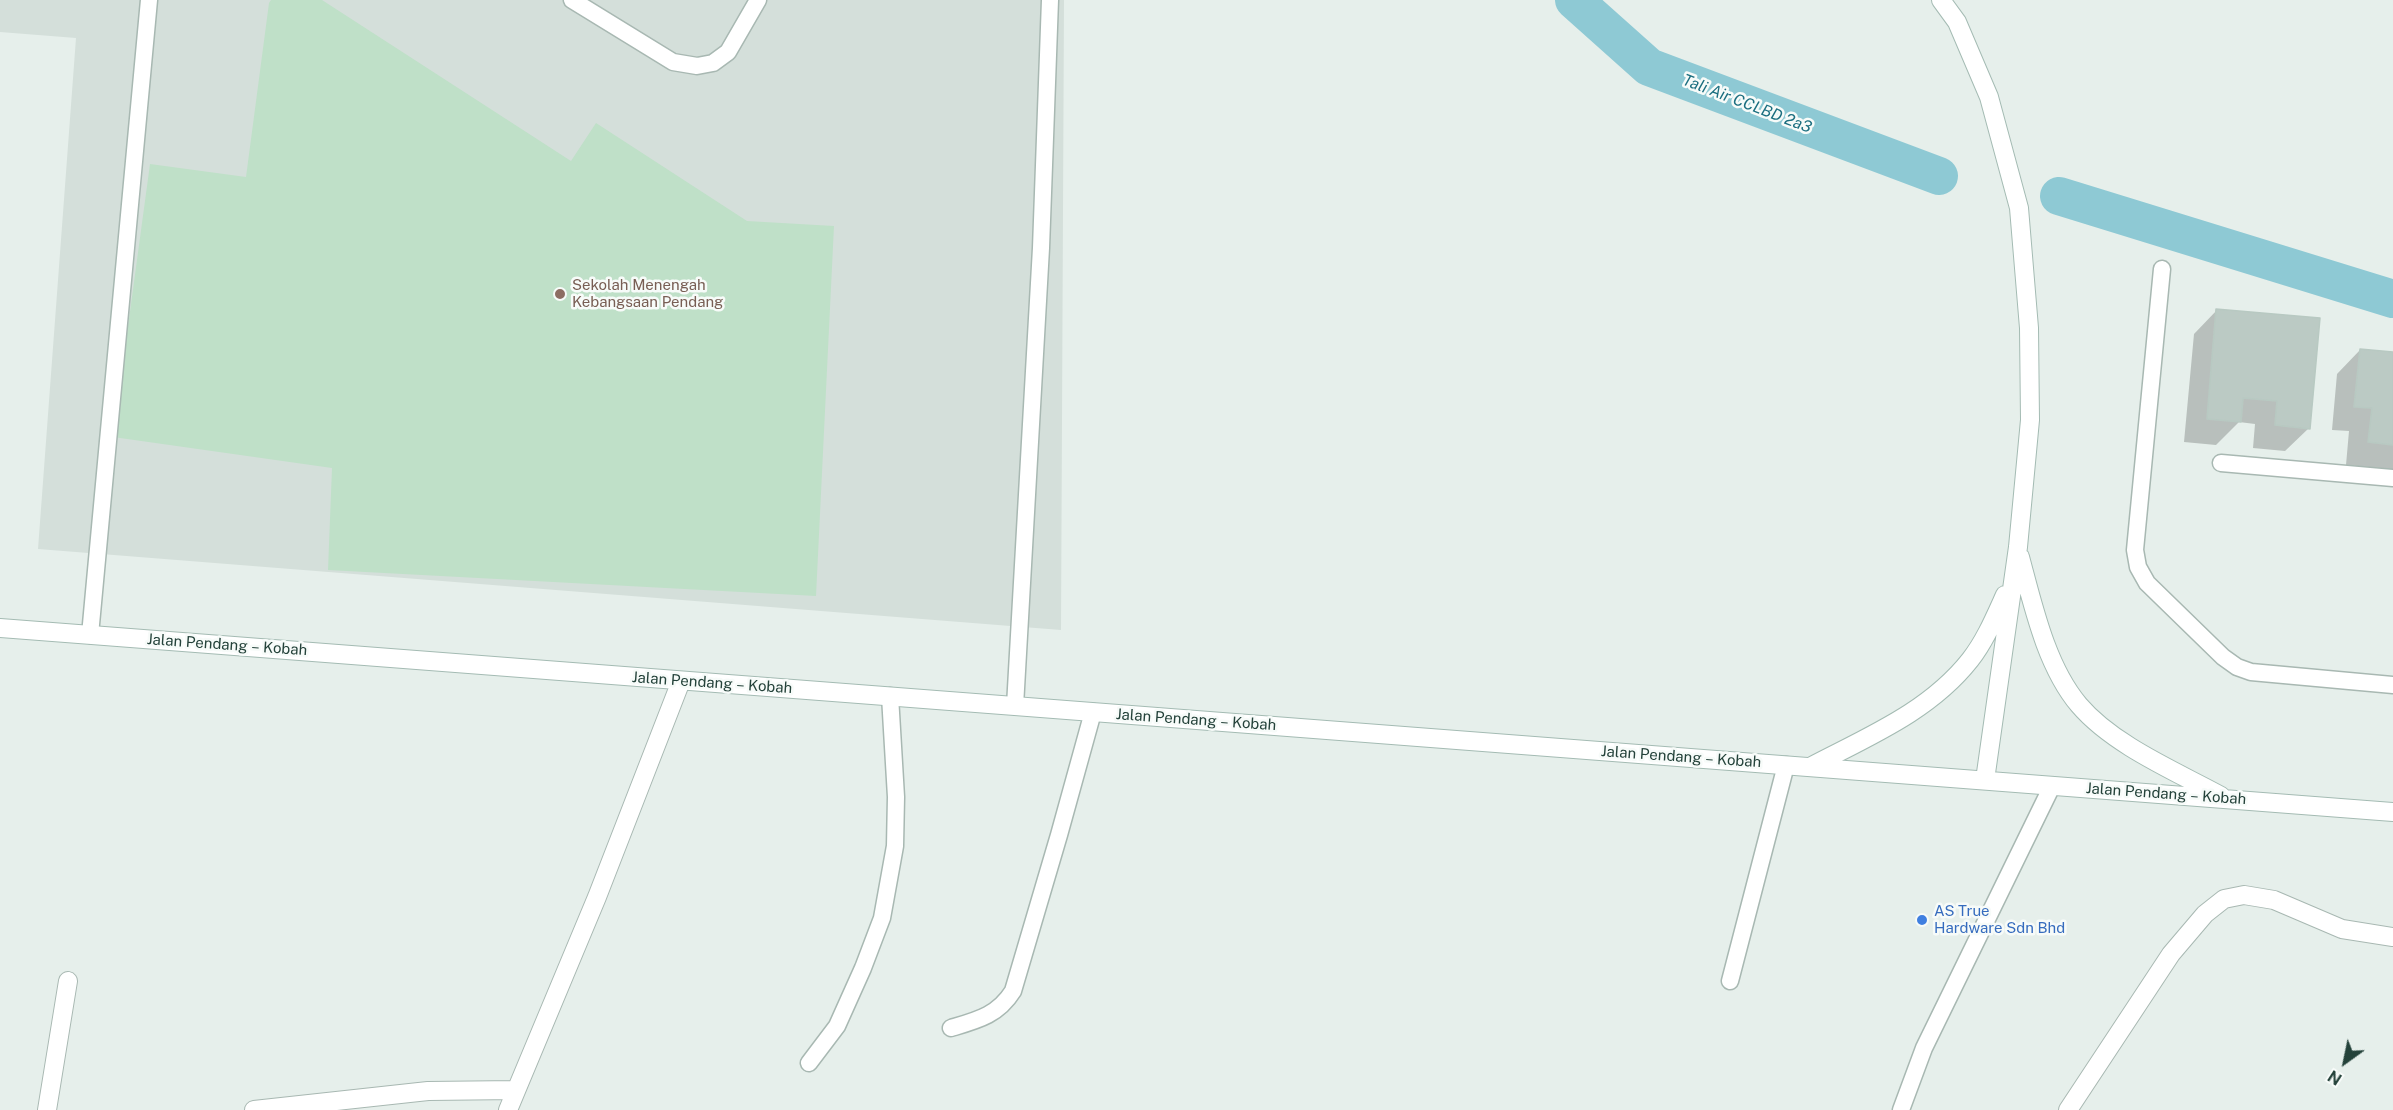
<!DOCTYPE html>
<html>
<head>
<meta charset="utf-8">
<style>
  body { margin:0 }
  #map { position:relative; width:2393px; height:1110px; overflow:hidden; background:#e6efeb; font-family:"Public Sans",sans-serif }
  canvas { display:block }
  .north { position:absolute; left:2315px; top:1032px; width:60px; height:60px; -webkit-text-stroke:4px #f7fbf9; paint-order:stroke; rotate:213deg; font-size:16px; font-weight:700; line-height:24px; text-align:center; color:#24423a }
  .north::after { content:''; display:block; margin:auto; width:21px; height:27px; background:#24423a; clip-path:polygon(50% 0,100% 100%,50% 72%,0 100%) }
</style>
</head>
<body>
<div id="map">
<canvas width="2393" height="1110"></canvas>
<div class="north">N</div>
</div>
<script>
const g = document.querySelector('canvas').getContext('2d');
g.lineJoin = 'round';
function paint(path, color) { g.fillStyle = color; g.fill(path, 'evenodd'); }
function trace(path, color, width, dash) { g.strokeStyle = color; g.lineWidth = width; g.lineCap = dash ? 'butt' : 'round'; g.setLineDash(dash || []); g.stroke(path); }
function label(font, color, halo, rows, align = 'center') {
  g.font = font + ' "Public Sans",sans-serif'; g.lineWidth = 5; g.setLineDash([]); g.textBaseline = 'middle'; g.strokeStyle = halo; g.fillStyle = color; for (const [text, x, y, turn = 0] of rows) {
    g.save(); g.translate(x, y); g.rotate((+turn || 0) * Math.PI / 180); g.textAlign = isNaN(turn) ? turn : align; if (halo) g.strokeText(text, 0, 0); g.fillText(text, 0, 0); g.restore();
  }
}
paint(new Path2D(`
  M 0,0 L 1064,0 L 1061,630 L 38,549 L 76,38 L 0,32 Z`), '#d4dfda');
paint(new Path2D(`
  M 271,0 L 322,0 L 571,161 L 596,123 L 747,221 L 834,226 L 816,596 L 328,570 L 332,468 L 113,437 L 150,164 L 246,177 L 269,3 Z`), '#bfe0c8');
paint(new Path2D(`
  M 2217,310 L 2309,428 L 2285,451 L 2253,448 L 2255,424 L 2239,422 L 2216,445 L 2184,442 L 2194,334 Z
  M 2360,350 L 2393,353 L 2393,482 L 2379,481 L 2380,468 L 2346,465 L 2349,431 L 2332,430 L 2337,374 Z`), '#0003');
trace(new Path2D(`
  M 1574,0 L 1649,67 L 1939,176
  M 2059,196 L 2393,299`), '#8ec9d4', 38);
const building = new Path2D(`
  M 2216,309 L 2320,318 L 2310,429 L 2275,425 L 2277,401 L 2243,398 L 2241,422 L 2207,419 Z
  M 2360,349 L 2393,352 L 2393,445 L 2368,442 L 2372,408 L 2354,407 Z`);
paint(building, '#bbcac4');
trace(building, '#b8c9c2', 1.5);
const service = new Path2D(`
  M 572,0 L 673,62 L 697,66 L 713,63 L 728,52 L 758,0
  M 2162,269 L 2135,550 L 2138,567 L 2147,583 L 2223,657 L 2237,667 L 2251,672 L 2393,685
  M 2221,463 L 2393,478
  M 90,635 L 149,0
  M 1015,706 L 1041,248 L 1050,0
  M 1730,981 L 1786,765
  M 951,1028 C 978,1020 998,1015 1013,991 L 1059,835 L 1093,712
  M 809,1063 L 837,1026 L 863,968 L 882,918 L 895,846 L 896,797 L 890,696
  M 1901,1110 L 1924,1048 L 2052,786`);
const minor = new Path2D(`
  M 47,1110 L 68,981
  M 254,1110 L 428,1091 L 516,1090
  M 508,1110 L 597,897 L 681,681
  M 2068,1110 L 2171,954 L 2205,914 L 2224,899 L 2244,895 L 2274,900 L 2342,929 L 2393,937`);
const secondary = new Path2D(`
  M 1941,0 L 1957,22 L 1989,97 L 2019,208 L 2029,328 L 2030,420 L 2018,547 L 1985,780
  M 2020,557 C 2033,605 2046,666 2079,705 C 2113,745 2175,771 2221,796
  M 0,628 L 2393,812
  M 1810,767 C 1867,737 1929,712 1970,660 C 1985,641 1995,617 2005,595`);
trace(service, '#a8b8b2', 19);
trace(minor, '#a8b8b2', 20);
trace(secondary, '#a4bbb3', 20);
trace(service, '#fff', 16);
trace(minor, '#fff', 18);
trace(secondary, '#fff', 18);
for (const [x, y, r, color] of [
  [560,294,6,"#8d6e63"],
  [1922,920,6,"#3f7fe0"]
]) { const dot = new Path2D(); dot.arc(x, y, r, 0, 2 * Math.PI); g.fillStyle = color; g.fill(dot); trace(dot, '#f7fbf9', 2); }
label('15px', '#785e54', '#f7fbf9', [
  ["Sekolah Menengah",572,285],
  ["Kebangsaan Pendang",572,302]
], 'left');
label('15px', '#24423a', '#f7fbf9', [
  ["Jalan Pendang – Kobah",227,645,4],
  ["Jalan Pendang – Kobah",712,683,4],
  ["Jalan Pendang – Kobah",1196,720,4],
  ["Jalan Pendang – Kobah",1681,757,4],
  ["Jalan Pendang – Kobah",2166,794,4]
]);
label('15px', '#366cbe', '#f7fbf9', [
  ["AS True",1934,911],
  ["Hardware Sdn Bhd",1934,928]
], 'left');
label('italic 16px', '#1c6f80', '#f7fbf9', [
  ["Tali Air CCLBD 2a3",1747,104,21]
]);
</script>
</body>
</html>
